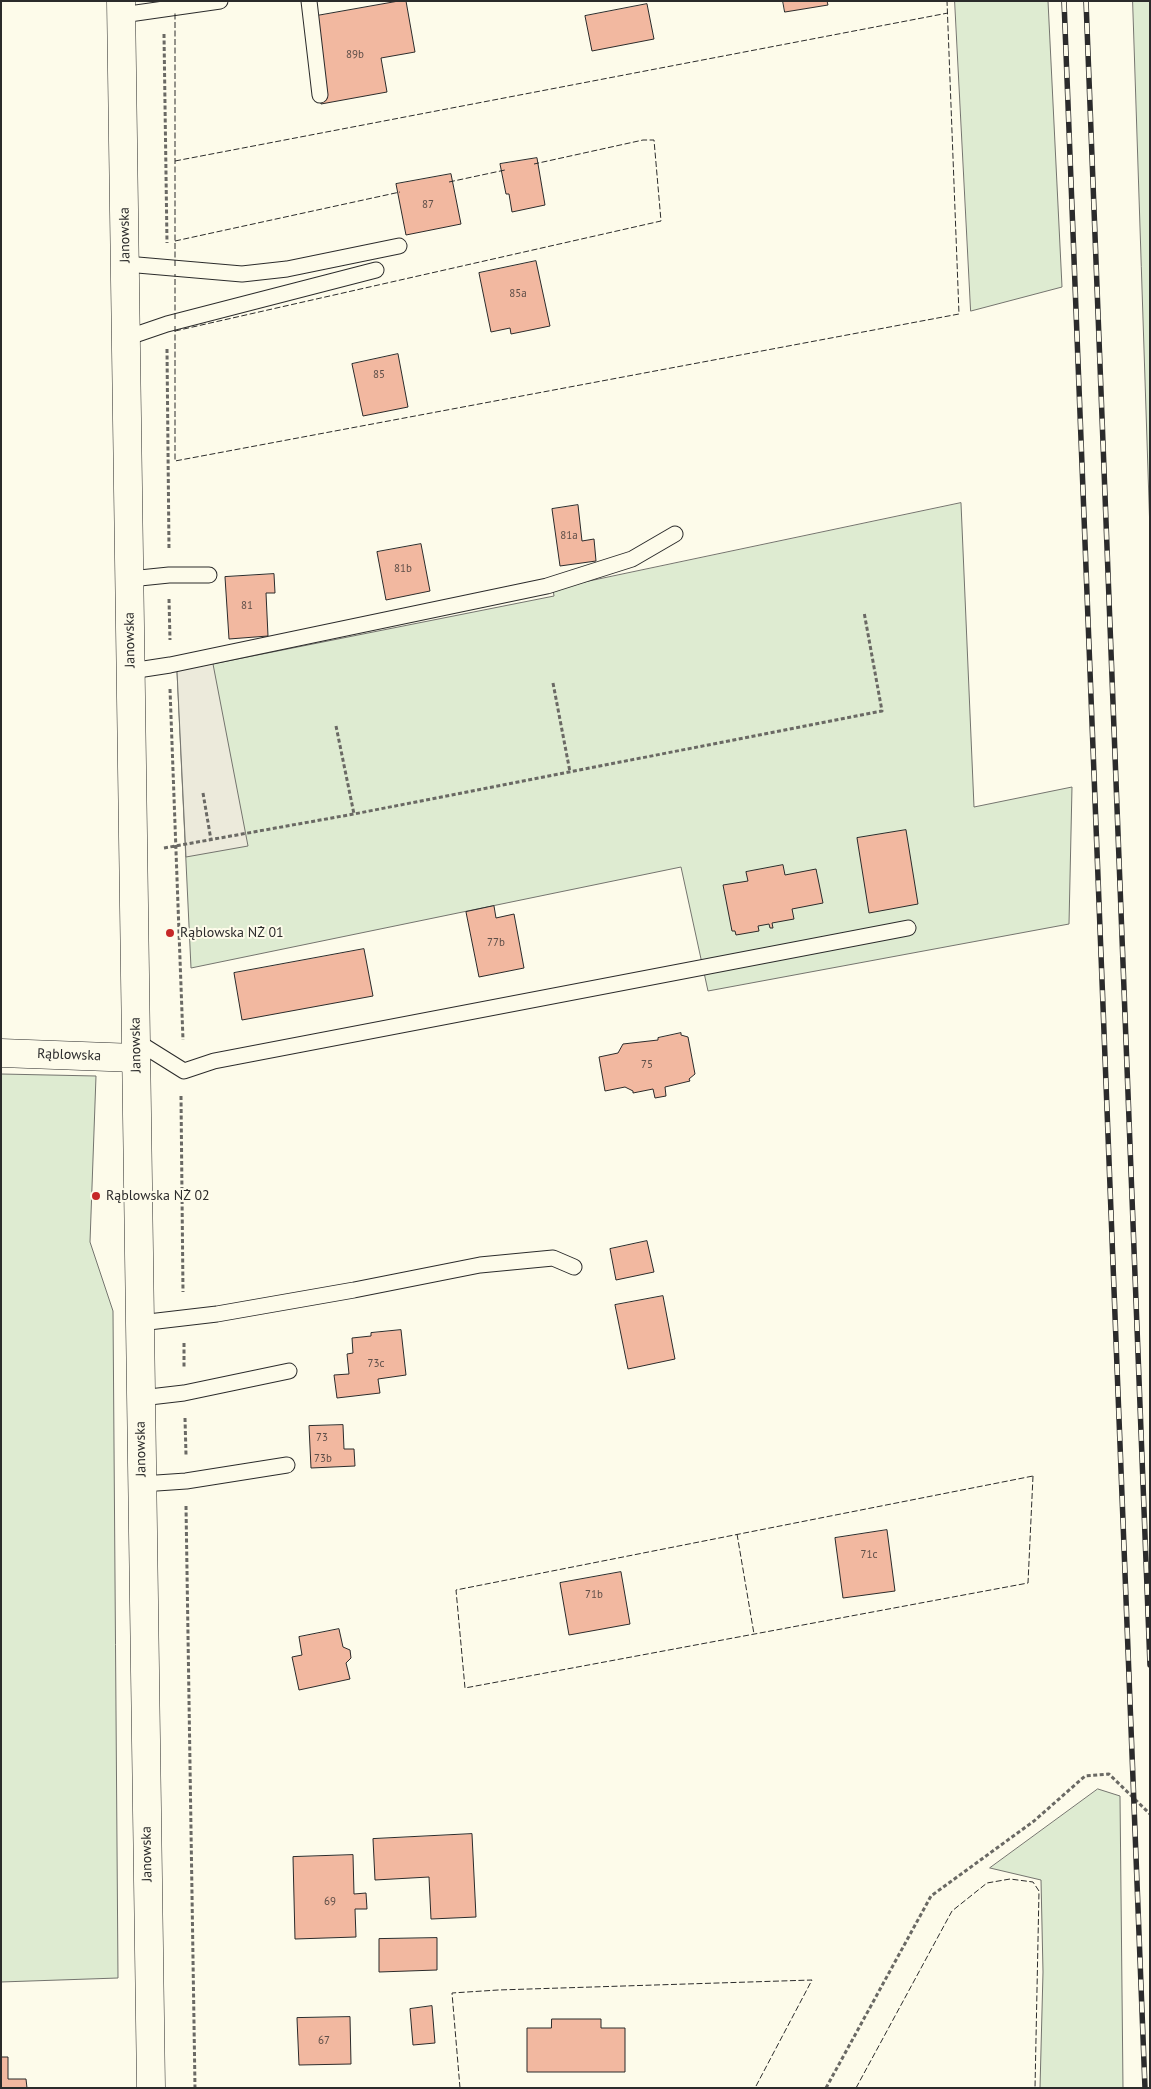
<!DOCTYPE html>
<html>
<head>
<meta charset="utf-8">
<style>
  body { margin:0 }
  #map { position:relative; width:1151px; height:2089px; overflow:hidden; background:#fdfbea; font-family:"PT Sans",sans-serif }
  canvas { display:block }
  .frame { position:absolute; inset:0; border:2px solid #2b2b2b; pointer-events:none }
</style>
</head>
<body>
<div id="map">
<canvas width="1151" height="2089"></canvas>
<div class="frame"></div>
</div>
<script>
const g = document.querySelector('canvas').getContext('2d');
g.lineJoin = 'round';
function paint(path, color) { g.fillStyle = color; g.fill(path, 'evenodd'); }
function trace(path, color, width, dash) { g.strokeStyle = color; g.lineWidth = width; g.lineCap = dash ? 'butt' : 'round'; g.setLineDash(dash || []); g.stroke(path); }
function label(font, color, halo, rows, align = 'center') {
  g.font = font + ' "PT Sans",sans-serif'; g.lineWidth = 4; g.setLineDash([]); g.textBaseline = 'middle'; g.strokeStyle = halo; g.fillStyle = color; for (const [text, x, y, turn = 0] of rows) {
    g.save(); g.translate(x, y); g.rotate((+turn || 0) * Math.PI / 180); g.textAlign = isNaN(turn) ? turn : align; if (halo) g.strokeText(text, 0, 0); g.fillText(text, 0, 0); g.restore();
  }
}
const green = new Path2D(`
  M 955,1 L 1048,1 L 1062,287 L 971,311 Z
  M 1133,1 L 1150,1 L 1150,532 Z
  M 961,503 L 974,807 L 1072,787 L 1069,924 L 708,991 L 681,867 L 191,968 L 177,671 L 554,596 L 553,589 Z
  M 1,1074 L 96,1076 L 90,1242 L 113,1311 L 118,1978 L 1,1982 Z
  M 1098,1789 L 1120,1796 L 1123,2088 L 1040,2088 L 1043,1972 L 1041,1880 L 990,1868 Z`);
paint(green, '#deebd1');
trace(green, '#74746e', 1);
const parking = new Path2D(`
  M 213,664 L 248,846 L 186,857 L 177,671 Z`);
paint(parking, '#eceadb');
trace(parking, '#74746e', 1);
const building = new Path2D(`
  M 399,1 L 406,1 L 415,52 L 381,58 L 387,92 L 321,104 L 305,18 Z
  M 783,1 L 827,1 L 828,5 L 785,12 Z
  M 647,4 L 654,39 L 592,51 L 585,16 Z
  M 537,158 L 545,205 L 512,212 L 509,194 L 506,194 L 500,164 Z
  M 451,174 L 461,224 L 406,235 L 396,184 Z
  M 536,261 L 550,326 L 511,334 L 510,328 L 491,332 L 479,273 Z
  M 398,354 L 408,407 L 363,416 L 352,364 Z
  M 578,505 L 582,541 L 594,539 L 596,561 L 560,566 L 552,509 Z
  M 421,544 L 430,591 L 386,600 L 377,552 Z
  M 274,574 L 275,593 L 266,593 L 268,636 L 229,639 L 225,577 Z
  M 906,830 L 918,904 L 869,913 L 857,838 Z
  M 783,865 L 785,875 L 816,869 L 823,903 L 792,909 L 794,919 L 772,923 L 773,928 L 770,928 L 769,924 L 758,926 L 759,931 L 736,935 L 735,931 L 732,931 L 723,885 L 748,881 L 746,872 Z
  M 494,906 L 496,918 L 514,914 L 524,968 L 479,977 L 466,912 Z
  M 364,949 L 373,996 L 242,1020 L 234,973 Z
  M 681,1033 L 681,1035 L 688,1037 L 695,1074 L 689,1079 L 690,1081 L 665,1087 L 666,1096 L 655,1098 L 653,1089 L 633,1093 L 633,1091 L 625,1087 L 605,1091 L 599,1057 L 618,1053 L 623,1044 L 658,1040 L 658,1038 Z
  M 647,1241 L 654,1272 L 616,1280 L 610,1249 Z
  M 663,1296 L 675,1359 L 628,1369 L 615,1305 Z
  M 401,1330 L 406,1375 L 378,1379 L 380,1393 L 337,1398 L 334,1375 L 349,1374 L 347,1354 L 353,1353 L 352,1338 L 371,1336 L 371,1333 Z
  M 343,1425 L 344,1449 L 354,1449 L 355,1466 L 311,1468 L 309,1426 Z
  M 887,1530 L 895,1591 L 843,1598 L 835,1538 Z
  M 621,1572 L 630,1624 L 569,1635 L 560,1583 Z
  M 339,1629 L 343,1647 L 350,1650 L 351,1658 L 346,1663 L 350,1679 L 299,1690 L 292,1657 L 302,1655 L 299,1637 Z
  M 472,1834 L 476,1917 L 431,1919 L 429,1877 L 375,1880 L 373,1839 Z
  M 353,1855 L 354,1894 L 366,1893 L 367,1909 L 355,1909 L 356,1937 L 295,1939 L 293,1857 Z
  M 437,1938 L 437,1970 L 379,1972 L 379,1939 Z
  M 432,2006 L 435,2043 L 413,2045 L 410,2009 Z
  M 350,2017 L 351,2064 L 299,2065 L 297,2018 Z
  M 552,2019 L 601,2019 L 601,2028 L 625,2028 L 625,2072 L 527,2072 L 527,2028 L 551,2028 Z
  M 1,2057 L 8,2057 L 8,2079 L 26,2079 L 27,2088 L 1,2088 Z`);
paint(building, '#f2b8a0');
trace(building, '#2b2b2b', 1);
const service = new Path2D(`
  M 309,1 L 320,95
  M 122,15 L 220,1
  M 126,264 L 242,274 L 287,269 L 399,246
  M 126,338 L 167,324 L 376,270
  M 130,579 L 169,575 L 209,575
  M 131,671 L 170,665 L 547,586 L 632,559 L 675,534
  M 136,1041 L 184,1071 L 214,1061 L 908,928
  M 140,1323 L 217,1314 L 354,1290 L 480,1265 L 553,1258 L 574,1267
  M 141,1398 L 184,1393 L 289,1371
  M 142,1484 L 186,1481 L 287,1465`);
const minor = new Path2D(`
  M 1,1053 L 136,1058`);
const tertiary = new Path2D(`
  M 121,1 L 151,2088`);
trace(service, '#2b2b2b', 17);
trace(minor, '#2b2b2b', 29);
trace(tertiary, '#2b2b2b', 29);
trace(new Path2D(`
  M 164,34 L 167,243
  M 167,349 L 169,550
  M 169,599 L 170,640
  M 553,683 L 570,772
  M 170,689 L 183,1040
  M 336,726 L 354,814
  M 203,793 L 211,840
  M 164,848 L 354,814 L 882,711 L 864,612
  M 181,1096 L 183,1292
  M 184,1343 L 184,1367
  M 185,1418 L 186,1455
  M 186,1506 L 195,2088
  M 826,2088 L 931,1896 L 1034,1821 L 1085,1776 L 1109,1774 L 1150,1814`), '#6a6964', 3, [4, 2.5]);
trace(service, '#fdfbea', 15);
trace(minor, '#fdfbea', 28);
trace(tertiary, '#fdfbea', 28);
const rail = new Path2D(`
  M 1064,1 L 1145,2088
  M 1086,1 L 1150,1665`);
trace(rail, '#2b2b2b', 5.5);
trace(rail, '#fdfbea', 4, [11]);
trace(new Path2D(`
  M 175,161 L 948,13
  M 449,182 L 505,170
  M 175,241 L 400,192
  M 175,266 L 175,11
  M 175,319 L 175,274
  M 175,326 L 175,461 L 959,314 L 947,1
  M 175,331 L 661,221 L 654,140 L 643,140 L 534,164
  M 1033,1476 L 1028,1583 L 465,1688 L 456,1590 Z
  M 737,1534 L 754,1634
  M 460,2088 L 452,1993 L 498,1990 L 812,1980 L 755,2088
  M 856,2088 L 952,1911 L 987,1883 L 1010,1879 L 1033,1882 L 1039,1891 L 1035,2088`), '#2b2b2b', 1, [6, 2.5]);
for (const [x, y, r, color] of [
  [170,933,5,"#c62828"],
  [96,1196,5,"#c62828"]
]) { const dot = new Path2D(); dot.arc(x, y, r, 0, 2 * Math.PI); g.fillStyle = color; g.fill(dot); trace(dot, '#fdfbea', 2); }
label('11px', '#5d4e48', null, [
  ["89b",355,55],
  ["87",428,205],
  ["85a",518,294],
  ["85",379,375],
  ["81a",569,536],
  ["81b",403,569],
  ["81",247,606],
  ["77b",496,943],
  ["75",647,1065],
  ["73c",376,1364],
  ["73",322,1438],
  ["73b",323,1459],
  ["71c",869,1555],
  ["71b",594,1595],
  ["69",330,1902],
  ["67",324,2041]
]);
label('14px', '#2b2b2b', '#fdfbea', [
  ["Janowska",125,235,-91],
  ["Janowska",130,640,-91],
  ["Janowska",136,1045,-91],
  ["Rąblowska",69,1055,2],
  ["Janowska",141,1449,-91],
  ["Janowska",147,1854,-91]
]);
label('14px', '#2b2b2b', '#fdfbea', [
  ["Rąblowska NŻ 01",180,933],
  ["Rąblowska NŻ 02",106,1196]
], 'left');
</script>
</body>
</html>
